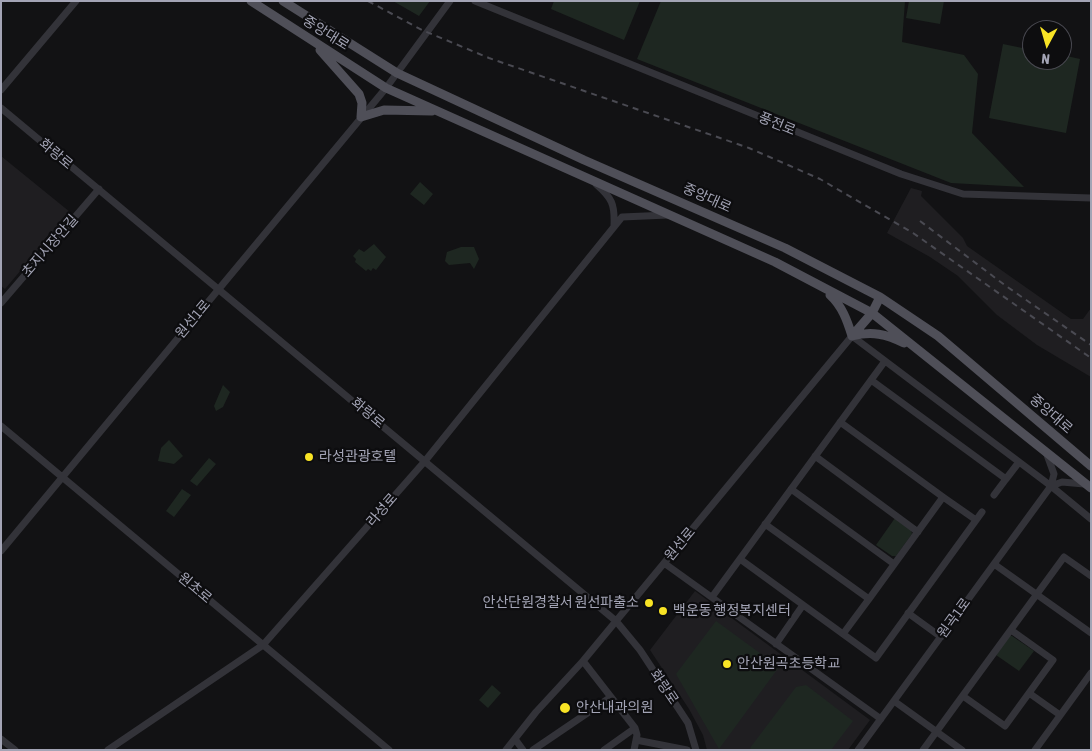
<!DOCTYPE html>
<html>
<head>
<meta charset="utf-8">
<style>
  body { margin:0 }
  #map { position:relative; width:1092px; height:751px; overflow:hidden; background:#121214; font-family:"Asap Condensed",sans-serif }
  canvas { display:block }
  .frame { position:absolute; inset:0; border:2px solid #a3a4b5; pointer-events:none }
  .north { position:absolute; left:1022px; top:20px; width:50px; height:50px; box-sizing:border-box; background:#0d0d0f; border:1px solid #494951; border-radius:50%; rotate:186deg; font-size:14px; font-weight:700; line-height:20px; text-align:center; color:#a3a4b5 }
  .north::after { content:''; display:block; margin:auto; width:18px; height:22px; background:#f8e325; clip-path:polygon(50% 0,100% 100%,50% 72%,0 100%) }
</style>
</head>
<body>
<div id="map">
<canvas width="1092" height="751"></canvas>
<div class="frame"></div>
<div class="north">N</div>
</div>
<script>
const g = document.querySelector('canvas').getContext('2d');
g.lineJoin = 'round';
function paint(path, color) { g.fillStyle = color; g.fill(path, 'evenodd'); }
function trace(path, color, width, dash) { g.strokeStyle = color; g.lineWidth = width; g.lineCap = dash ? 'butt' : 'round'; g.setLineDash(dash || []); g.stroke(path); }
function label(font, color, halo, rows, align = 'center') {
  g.font = font + ' "Asap Condensed","Noto Sans KR",sans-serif'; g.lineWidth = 4.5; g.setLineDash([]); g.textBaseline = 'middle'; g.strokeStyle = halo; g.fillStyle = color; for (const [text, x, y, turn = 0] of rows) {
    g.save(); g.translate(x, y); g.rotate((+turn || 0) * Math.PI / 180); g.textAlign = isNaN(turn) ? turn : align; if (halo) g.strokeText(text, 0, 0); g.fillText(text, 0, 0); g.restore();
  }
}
paint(new Path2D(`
  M 1,156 L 70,212 L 5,289 L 1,286 Z
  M 911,188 L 922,191 L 921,196 L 963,238 L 967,246 L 1071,319 L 1083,319 L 1091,308 L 1091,377 L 1037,345 L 997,315 L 958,276 L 930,257 L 887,233 Z
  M 695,591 L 870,720 L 848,750 L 707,750 L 703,735 L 689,709 L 650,650 Z`), '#1f1e21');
paint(new Path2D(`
  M 393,1 L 430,1 L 419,16 Z
  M 554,1 L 640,1 L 624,40 L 551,9 Z
  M 661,1 L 905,1 L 902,42 L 964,55 L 978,74 L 972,133 L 1024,187 L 951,183 L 637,59 Z
  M 909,1 L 944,1 L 940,24 L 906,18 Z
  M 1003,44 L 1032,50 L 1032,60 L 1062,60 L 1062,55 L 1080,59 L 1066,133 L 989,118 Z
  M 420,182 L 433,194 L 424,205 L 410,194 Z
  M 374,244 L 386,257 L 376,270 L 373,268 L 371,271 L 368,269 L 366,271 L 355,262 L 356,259 L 353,256 L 359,249 L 364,252 Z
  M 461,247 L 474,247 L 479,259 L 474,269 L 470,263 L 449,265 L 445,261 L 447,252 Z
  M 223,385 L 230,392 L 223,407 L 216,411 L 214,406 Z
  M 169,440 L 183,456 L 174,464 L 158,461 L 161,448 Z
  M 209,458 L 216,464 L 197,486 L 190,481 Z
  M 182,489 L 191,495 L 174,517 L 166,511 Z
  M 895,518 L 911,529 L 912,534 L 896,556 L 892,556 L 876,545 Z
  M 716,621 L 779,667 L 719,749 L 676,674 Z
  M 1009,636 L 1012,636 L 1034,651 L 1019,671 L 996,655 Z
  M 492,685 L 501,693 L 488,708 L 479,700 Z
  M 806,685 L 853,721 L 831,750 L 752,750 L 750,748 L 796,687 Z`), '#1e2721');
trace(new Path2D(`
  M 475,1 L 901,174 L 963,194 L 1091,198
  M 1,90 L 76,1
  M 1,108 L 616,621 L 640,650 L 688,723 L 696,750
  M 596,184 C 612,198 615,204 614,226
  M 1,303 L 99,189
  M 871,380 L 1006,479 L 994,495
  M 1,426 L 389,750
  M 815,456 L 918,532
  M 1006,479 L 1019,462
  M 1051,486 L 1062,482 L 1084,484
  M 791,489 L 894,564
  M 943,497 L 976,520
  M 765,524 L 869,599 L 943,497 L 840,422
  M 1,551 L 386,88 L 450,1
  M 740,559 L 876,658 L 982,512
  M 664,563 L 881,719
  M 994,564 L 1091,633
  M 712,597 L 885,361
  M 908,613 L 941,637
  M 843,634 L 869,599
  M 776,644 L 803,605
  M 583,661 L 635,728 L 637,735 L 634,750
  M 1029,693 L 1060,715
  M 963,696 L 1005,726 L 1053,660 L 1011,630
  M 894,701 L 962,750
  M 1,739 L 15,750
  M 515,739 L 523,750
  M 636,740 L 687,750
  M 108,750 L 263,645 L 425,461 L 622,217 L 668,215
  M 506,750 L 536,712 L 583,661 L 852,336 L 1051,486 L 1091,519
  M 533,750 L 611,697
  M 604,750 L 635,728
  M 858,750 L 1051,486 L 1054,474 L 1046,452
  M 923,750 L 1064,557 L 1091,576
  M 1035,750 L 1091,673`), '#333339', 7);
trace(new Path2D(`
  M 251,1 L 386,88 L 775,262 L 872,313 L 1091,488
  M 283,1 L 397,73 L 584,160 L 785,248 L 880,297 L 938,336 L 1091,466
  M 320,50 L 359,94 L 362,103 L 361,117 L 384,110 L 432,111
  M 830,295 C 842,306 847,320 852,336
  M 852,336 C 872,331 886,334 904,343
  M 852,336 L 872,313 L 880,297`), '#4f4f58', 9);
trace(new Path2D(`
  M 368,1 L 422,30 L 489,58 L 749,148 L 820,179 L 913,233 L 1091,358
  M 920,221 L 1006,286 L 1091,345`), '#4a4a52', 2, [6, 5]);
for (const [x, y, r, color] of [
  [309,457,5,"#f8e325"],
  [649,603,5,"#f8e325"],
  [663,611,5,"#f8e325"],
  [727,664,5,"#f8e325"],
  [565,708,6,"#f8e325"]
]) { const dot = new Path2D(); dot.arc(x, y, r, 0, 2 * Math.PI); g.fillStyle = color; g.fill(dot); trace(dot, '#0d0d0f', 2); }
label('14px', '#a3a4b5', '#0d0d0f', [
  ["중앙대로",326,33,32],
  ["풍전로",777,124,22],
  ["화랑로",56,154,40],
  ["중앙대로",707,198,24],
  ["초지시장안길",50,246,-49],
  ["원선1로",193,319,-50],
  ["화랑로",368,413,40],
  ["중앙대로",1051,414,41],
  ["라성로",382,510,-49],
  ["원선로",680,544,-50],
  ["원초로",195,588,40],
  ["원곡1로",954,618,-54],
  ["화랑로",664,687,56]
]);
label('14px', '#a3a4b5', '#0d0d0f', [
  ["라성관광호텔",319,457],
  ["안산단원경찰서 원선파출소",639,603,"right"],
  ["백운동 행정복지센터",673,611],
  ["안산원곡초등학교",737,664],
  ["안산내과의원",576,708]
], 'left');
</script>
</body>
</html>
